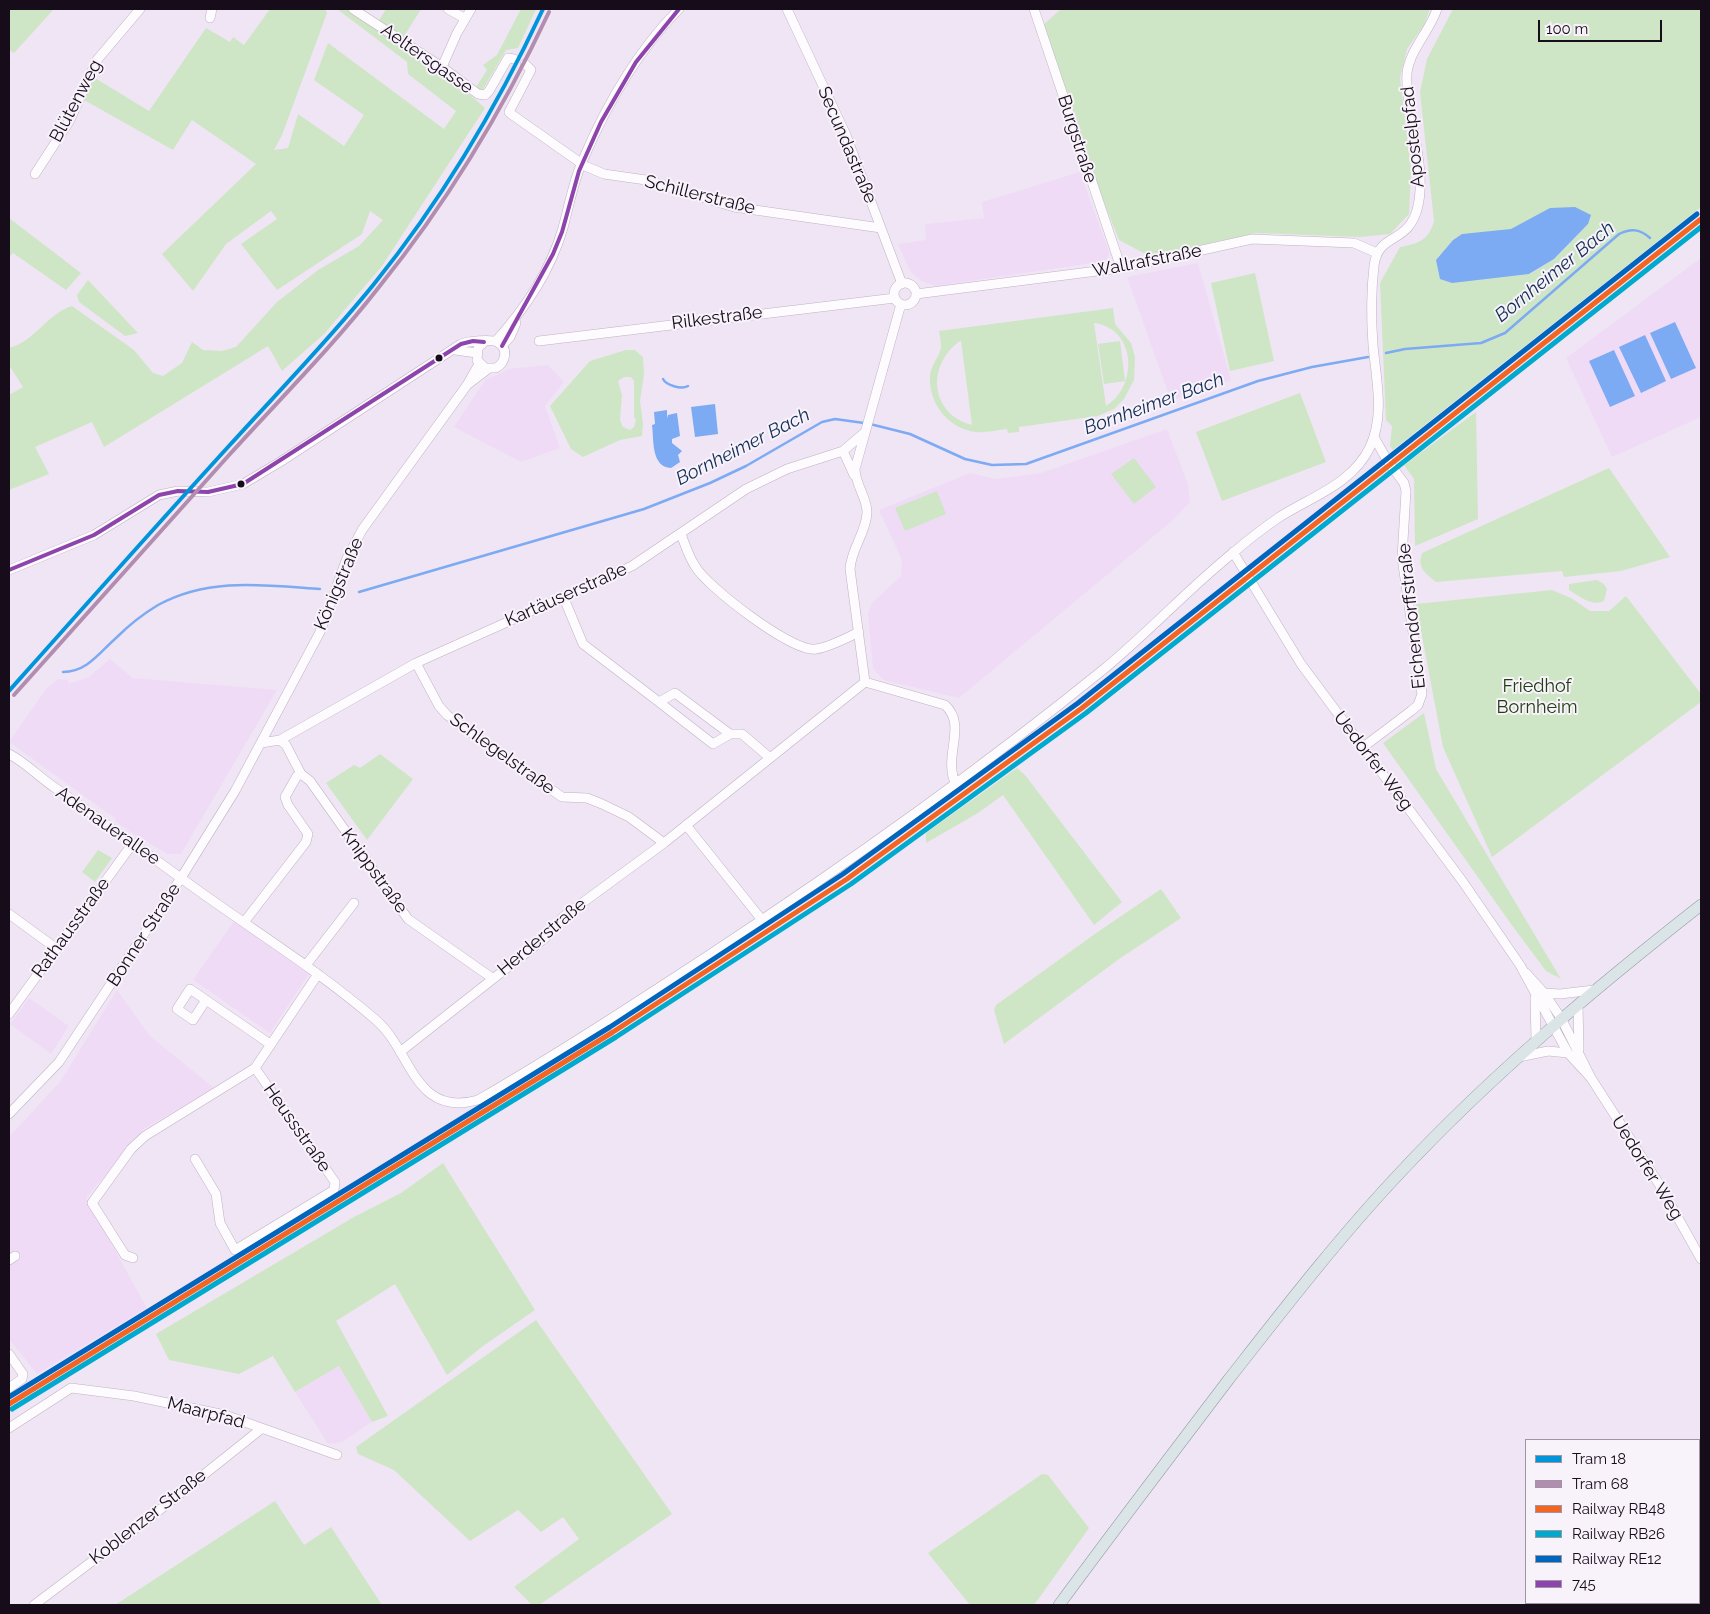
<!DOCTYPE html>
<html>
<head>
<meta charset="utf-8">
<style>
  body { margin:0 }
  #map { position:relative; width:1710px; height:1614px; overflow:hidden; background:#f0e5f4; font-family:Raleway,sans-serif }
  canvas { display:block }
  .frame { position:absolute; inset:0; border:10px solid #170c1a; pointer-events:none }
  .legend { position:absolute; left:1525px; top:1439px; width:175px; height:165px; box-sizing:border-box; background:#f8f2fb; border:1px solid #9e96a1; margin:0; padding:6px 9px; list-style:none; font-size:15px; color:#170c1a }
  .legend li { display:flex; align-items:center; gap:10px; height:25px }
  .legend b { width:25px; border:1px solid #9e96a1 }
  .scale { position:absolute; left:1538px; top:20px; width:124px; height:22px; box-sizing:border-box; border:2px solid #170c1a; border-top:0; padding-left:6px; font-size:15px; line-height:18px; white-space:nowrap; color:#170c1a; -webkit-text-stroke:4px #f8f2fb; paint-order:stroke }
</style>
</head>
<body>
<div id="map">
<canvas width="1710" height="1614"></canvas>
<div class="frame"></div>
<ul class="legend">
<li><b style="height:6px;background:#0095da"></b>Tram 18</li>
<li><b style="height:6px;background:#b38db0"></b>Tram 68</li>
<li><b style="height:6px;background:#f26522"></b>Railway RB48</li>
<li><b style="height:6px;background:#00a9ce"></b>Railway RB26</li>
<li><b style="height:6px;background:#0065bd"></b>Railway RE12</li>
<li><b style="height:6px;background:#8e44ad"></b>745</li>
</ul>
<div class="scale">100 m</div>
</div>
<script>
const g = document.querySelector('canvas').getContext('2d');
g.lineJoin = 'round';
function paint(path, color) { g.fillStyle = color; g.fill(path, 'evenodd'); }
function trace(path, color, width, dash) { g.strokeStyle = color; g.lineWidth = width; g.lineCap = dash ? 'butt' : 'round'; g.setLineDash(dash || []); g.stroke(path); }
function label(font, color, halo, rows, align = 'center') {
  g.font = font + ' Raleway,sans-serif'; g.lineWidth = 4; g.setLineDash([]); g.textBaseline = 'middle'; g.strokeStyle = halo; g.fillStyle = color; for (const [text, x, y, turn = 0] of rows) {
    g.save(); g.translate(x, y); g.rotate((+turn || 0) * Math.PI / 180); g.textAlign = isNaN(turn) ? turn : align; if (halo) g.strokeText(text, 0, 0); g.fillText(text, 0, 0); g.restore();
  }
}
paint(new Path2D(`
  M 1080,172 L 1109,252 L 1107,261 L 936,286 L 921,281 L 910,271 L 898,244 L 926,240 L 925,224 L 984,218 L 982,202 Z
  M 1701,258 L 1701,417 L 1612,457 L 1566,358 Z
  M 1198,263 L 1231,380 L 1171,401 L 1127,277 Z
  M 548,365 L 564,382 L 545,406 L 560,448 L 521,462 L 454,427 L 486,379 L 502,373 L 507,369 Z
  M 1167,429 L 1188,485 L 1190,502 L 1173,520 L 959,698 L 883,680 L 873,668 L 868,613 L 872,603 L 901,576 L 902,560 L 879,510 L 970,473 L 996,479 L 1041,473 Z
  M 110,659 L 133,678 L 277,690 L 181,854 L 167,854 L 134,834 L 116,822 L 115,818 L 9,742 L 46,689 L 58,679 L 68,680 L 69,684 L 89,677 Z
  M 234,921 L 309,974 L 270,1033 L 193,980 Z
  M 117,990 L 150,1036 L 214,1088 L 144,1129 L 86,1198 L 147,1308 L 37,1374 L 9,1339 L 9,1137 L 60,1082 Z
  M 29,998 L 69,1026 L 51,1054 L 10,1024 Z
  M 339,1366 L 372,1422 L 342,1442 L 328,1444 L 295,1392 Z`), '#f0dbf7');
paint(new Path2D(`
  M 9,9 L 54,9 L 14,53 L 9,50 Z
  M 270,9 L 325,9 L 327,13 L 282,135 L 274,150 L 288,148 L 298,114 L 344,146 L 364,115 L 314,80 L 328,43 L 444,129 L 456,111 L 408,74 L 407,62 L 337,9 L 347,9 L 447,75 L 485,108 L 382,266 L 324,334 L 282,371 L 268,346 L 104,447 L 92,422 L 35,447 L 49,474 L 9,490 L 9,395 L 23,387 L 9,365 L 9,348 C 34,342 48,313 72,306 L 134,350 L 153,373 L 163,376 L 182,363 L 192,342 L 203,350 L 222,351 L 236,347 L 277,302 L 318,270 L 359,246 L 383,220 L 370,211 L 362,234 L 277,290 L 241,244 L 277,219 L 271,211 L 226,244 L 193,291 L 162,254 L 256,164 L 192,120 L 173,150 L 84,100 L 95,78 L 149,111 L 206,28 L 230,42 L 233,37 L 244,45 Z
  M 386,9 L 421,9 L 403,38 L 378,22 Z
  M 521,9 L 536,9 L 518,48 L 506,50 L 482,91 L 476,87 L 487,70 L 483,65 L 497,55 Z
  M 1061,9 L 1430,9 L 1424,25 L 1407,49 L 1400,78 L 1411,170 L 1409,214 L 1390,234 L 1360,237 L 1257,233 L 1149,256 L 1119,240 L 1082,147 L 1043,25 Z
  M 1453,9 L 1701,9 L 1701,207 L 1393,450 L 1390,446 L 1392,426 L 1386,420 L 1380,283 L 1400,247 C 1418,244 1429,240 1434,221 L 1420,92 L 1427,59 ZM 1588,224 L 1554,259 L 1530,274 L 1436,260 L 1453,240 L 1462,234 Z
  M 9,218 L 81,273 L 66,290 L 13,253 L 9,257 Z
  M 1255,273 L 1274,361 L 1230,371 L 1211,283 Z
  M 88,280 L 138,333 L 125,336 L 79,302 L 77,295 Z
  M 1113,308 L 1115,324 L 1131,343 L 1135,357 L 1134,380 L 1124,399 L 1114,409 L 1098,416 L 1019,427 L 1019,432 L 1008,433 L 1007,429 C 997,430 986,433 976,432 C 948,429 928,403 930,375 C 931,365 941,354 941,347 C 941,342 940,336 939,331 ZM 1094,323 C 1136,328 1139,386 1106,406 ZM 960,341 L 961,341 L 972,425 C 930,414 926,365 960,341 Z
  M 1120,341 L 1125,381 L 1104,384 L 1098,344 Z
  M 626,350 L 635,350 L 643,357 L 644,374 L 640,401 L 643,424 L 642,436 L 620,440 L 583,457 L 571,449 L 550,406 L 590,361 ZM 624,377 L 631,377 L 634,381 L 634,417 L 636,420 L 634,427 L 630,430 L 623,427 L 620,420 L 622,395 L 618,381 Z
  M 1300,393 L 1326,462 L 1222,501 L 1196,432 Z
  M 1476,412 L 1478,519 L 1415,546 L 1414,479 L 1404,465 Z
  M 1134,458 L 1156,487 L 1134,504 L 1111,474 Z
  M 1609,468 L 1670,557 L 1621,571 L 1564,577 L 1562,571 L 1436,582 C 1425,573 1417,568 1422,553 Z
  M 937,491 L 946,514 L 905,531 L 895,508 Z
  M 1597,580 L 1604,584 L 1607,589 L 1604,601 C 1592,607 1579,596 1569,590 L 1569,584 Z
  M 1552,590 L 1571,598 L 1590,611 L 1609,611 L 1626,596 L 1701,694 L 1701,702 L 1492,857 L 1443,747 L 1416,604 Z
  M 1424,713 L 1436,769 L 1561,979 L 1546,971 L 1511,924 L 1383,743 Z
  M 380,754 L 413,779 L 367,840 L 326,783 L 354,765 L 360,768 Z
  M 1017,768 L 1025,775 L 1122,902 L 1094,925 L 1003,795 L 978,813 L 926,843 L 926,833 Z
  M 98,850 L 112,858 L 95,882 L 82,872 Z
  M 1161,889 L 1181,918 L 1119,959 L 1004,1044 L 994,1010 L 996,1005 L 1099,931 Z
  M 443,1163 L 535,1310 L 483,1346 L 447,1375 L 395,1284 L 336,1321 L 388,1416 L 372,1422 L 339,1366 L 295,1392 L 273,1356 L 239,1374 L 169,1360 L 156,1334 L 354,1217 L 401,1193 Z
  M 536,1320 L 672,1514 L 539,1605 L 532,1605 L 514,1587 L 579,1539 L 563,1517 L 541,1532 L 518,1510 L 470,1541 L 394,1470 L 358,1454 L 356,1447 Z
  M 1042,1474 L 1048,1475 L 1089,1528 L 1034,1605 L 970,1605 L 928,1553 Z
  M 275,1501 L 304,1545 L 331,1527 L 382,1605 L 115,1605 Z`), '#cee6c5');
paint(new Path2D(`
  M 1575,207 L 1591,215 L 1588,224 L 1554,259 L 1529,274 L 1452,283 L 1440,279 L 1436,260 L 1453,240 L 1462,234 L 1511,229 L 1550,208 Z
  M 1675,322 L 1696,368 L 1671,379 L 1650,333 Z
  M 1645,335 L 1666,381 L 1641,393 L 1619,347 Z
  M 1614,350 L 1635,396 L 1610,407 L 1589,361 Z
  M 715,404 L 718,434 L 695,437 L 691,407 Z
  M 667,410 L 667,418 L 668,415 L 677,413 L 680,436 L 672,439 L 672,443 L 682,451 L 678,455 L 680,462 L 671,468 C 651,467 654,440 652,425 L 655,424 L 654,412 Z`), '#7caaf3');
trace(new Path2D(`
  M 1386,353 L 1405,349 L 1481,343 L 1505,333 L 1619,234 C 1631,228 1640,229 1650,238
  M 663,379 C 666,385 681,390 688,386
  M 870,424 L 910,434 L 965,459 L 992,465 L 1026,464 L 1258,381 L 1312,367 L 1368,357
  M 359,592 L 644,509 L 710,483 L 746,466 L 822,422 L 835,419 L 864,423
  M 63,672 C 87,672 99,653 116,638 C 128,626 143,614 158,605 C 209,577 264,585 320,589`), '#7caaf3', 2.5);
const minor = new Path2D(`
  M 353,9 L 442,67 L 478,94 L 485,95 L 489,91 L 508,58 L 514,59
  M 448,9 L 464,18
  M 787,9 L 846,135 L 902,284
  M 1034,9 L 1121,268
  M 210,18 L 212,9
  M 525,64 L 531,70 L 509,112 L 511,114 L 585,166 L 604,174 L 646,180 L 734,207 L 881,228
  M 442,67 L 457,33 L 471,9
  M 35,174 L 70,120 L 97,60 L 140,9
  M894 294a11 11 0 1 1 22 0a11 11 0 1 1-22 0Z
  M 916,294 L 1121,268 L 1252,239 L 1354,243 L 1377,253
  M 496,341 C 526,307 550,272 563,228 C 569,206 573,183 582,162 C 605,108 637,51 679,9
  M 539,341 L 895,298
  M 502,346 L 510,337 L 516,323
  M 455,350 L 477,353
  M 467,385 L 488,369
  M 843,451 L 854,475
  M 681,534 C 685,545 689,557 695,566 C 707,587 793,653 816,649 C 830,647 846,638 859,632
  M 1233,552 L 1301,664 L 1463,882 L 1520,965 L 1568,1053 L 1591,1078
  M 9,570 L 94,535 L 159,495 L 178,491 L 208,492 L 243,484 L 280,462 L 461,344 C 468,341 491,339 497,342 C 509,348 506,362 496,368 L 485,368 L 477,360 L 478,348 L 484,342
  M 563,596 L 583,644 L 659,702 L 675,693 L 730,734 L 742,734 L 769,757
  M 416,663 L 439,706 L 447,715 L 478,738 L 562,797 L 587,798 L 602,804 L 629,817 L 664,843
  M 865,682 L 850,569 C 851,549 866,533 867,513 C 868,500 855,484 855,469 L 901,304
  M 865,682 L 945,705 C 968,726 942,756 956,785
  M 659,702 L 713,744 L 730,734
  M 280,740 L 286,745 L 301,774 L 310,781 L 408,919 L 492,978
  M 261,743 L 280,740 L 416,663 L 632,566 L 746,489 L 787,469 L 843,451 L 864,433
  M 1362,748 L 1411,711 L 1418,705 L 1422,694 L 1402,558 L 1406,491 L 1404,483 L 1387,460 L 1374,437
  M 9,754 C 25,762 39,777 54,787 C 101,820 146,853 192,886 C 254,931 318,970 376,1020 C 412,1051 414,1118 478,1100 C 556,1055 631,1006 706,957 C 843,867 977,772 1104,669 C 1149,632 1188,589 1234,552 C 1248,540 1262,529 1278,518 C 1310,497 1352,485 1370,447 C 1385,415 1376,379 1373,345 C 1371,319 1371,292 1374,266 C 1378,231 1409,246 1418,206 C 1425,174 1414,137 1409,104 C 1408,94 1406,83 1407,73 C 1410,49 1430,31 1437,9
  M 686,825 L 762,920
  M 9,914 L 57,949
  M 245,921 L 306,842 L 308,834 L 288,805 L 285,797 L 297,776 L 301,774
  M 306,965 L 354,903
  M 1526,973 L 1544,993 L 1561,1018 L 1591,1078 L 1659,1184 L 1701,1259
  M 1544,993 L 1560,994 L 1594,990
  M 1535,998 L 1536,1040
  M 206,1000 L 193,1020 L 177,1009 L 190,989 L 270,1044
  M 1578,1005 L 1579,1049
  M 9,1014 L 133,843
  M 400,1052 L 545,938 L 563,917 L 664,843 L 865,682
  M 1519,1057 L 1548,1051 L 1568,1053
  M 9,1114 L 59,1062 L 181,878 L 235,791 L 320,632 L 347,558 L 362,530 L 467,385 L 479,364
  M 195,1159 L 216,1194 L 220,1223 L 235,1250 L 334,1190 L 335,1182 L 255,1068
  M 133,1258 L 125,1255 L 92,1203 L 131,1149 L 145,1136 L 255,1068 L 318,974
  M 9,1260 L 15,1256
  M 9,1354 L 23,1374 L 22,1379 L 9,1388
  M 9,1428 L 71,1388 L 134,1396 L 225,1415 L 337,1455
  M 34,1605 L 147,1520 L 261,1429`);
const major = new Path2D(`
  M 1059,1605 C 1115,1529 1172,1454 1229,1379 C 1283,1310 1337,1240 1397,1176 C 1490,1076 1594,989 1701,905`);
trace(minor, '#bdb3c1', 10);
trace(major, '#909fa7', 12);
trace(minor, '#fdfbfd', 9);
trace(major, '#dbe5e7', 11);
trace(new Path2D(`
  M 502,346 L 553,254 L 562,232 L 579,171 L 601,122 L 636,62 L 679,9
  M 9,570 L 94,535 L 159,495 L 178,491 L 208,492 L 243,484 L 461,344 L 473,341 L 484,342`), '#8e44ad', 4);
trace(new Path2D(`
  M 9,1404 L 613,1032 L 847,879 L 1082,708 L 1701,219`), '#f26522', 5);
trace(new Path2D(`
  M 12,1409 L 616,1037 L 851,884 L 1086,713 L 1701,227`), '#00a9ce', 5);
trace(new Path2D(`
  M 9,1397 L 610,1027 L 843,874 L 1078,703 L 1697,214`), '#0065bd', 5);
trace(new Path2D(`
  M 9,691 C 82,609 154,528 228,447 C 277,393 328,341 374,284 C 442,200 497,107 543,9`), '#0095da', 4);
trace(new Path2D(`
  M 14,695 C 86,614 158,534 230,454 C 280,399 333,346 379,287 C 447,203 503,110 549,12`), '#b38db0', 4);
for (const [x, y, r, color] of [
  [439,358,4.5,"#170c1a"],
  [241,484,4.5,"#170c1a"]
]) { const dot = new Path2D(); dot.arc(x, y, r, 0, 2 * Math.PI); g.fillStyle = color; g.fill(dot); trace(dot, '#f8f2fb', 2); }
label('18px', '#170c1a', '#f8f2fb', [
  ["Aeltersgasse",427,59,35],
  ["Blütenweg",76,101,-62],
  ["Apostelpfad",1413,137,-96],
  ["Burgstraße",1077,139,72],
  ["Secundastraße",847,145,67],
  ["Schillerstraße",700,195,14],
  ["Wallrafstraße",1147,261,-11],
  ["Rilkestraße",717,318,-7],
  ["Königstraße",339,584,-67],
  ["Kartäuserstraße",566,595,-24],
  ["Eichendorffstraße",1412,616,-96],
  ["Schlegelstraße",502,754,36],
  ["Uedorfer Weg",1373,761,53],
  ["Adenauerallee",108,826,35],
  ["Knippstraße",374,871,54],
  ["Rathausstraße",71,928,-54],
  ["Bonner Straße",144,935,-57],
  ["Herderstraße",542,937,-40],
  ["Heussstraße",297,1128,55],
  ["Uedorfer Weg",1647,1168,58],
  ["Maarpfad",206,1413,15],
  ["Koblenzer Straße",148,1517,-38]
]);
label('18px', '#213f13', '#f8f2fb', [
  ["Friedhof",1537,687],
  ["Bornheim",1537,708]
]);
label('italic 19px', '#122e54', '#f8f2fb', [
  ["Bornheimer Bach",1555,272,-39],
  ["Bornheimer Bach",1154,404,-20],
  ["Bornheimer Bach",743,447,-27]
]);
</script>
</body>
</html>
